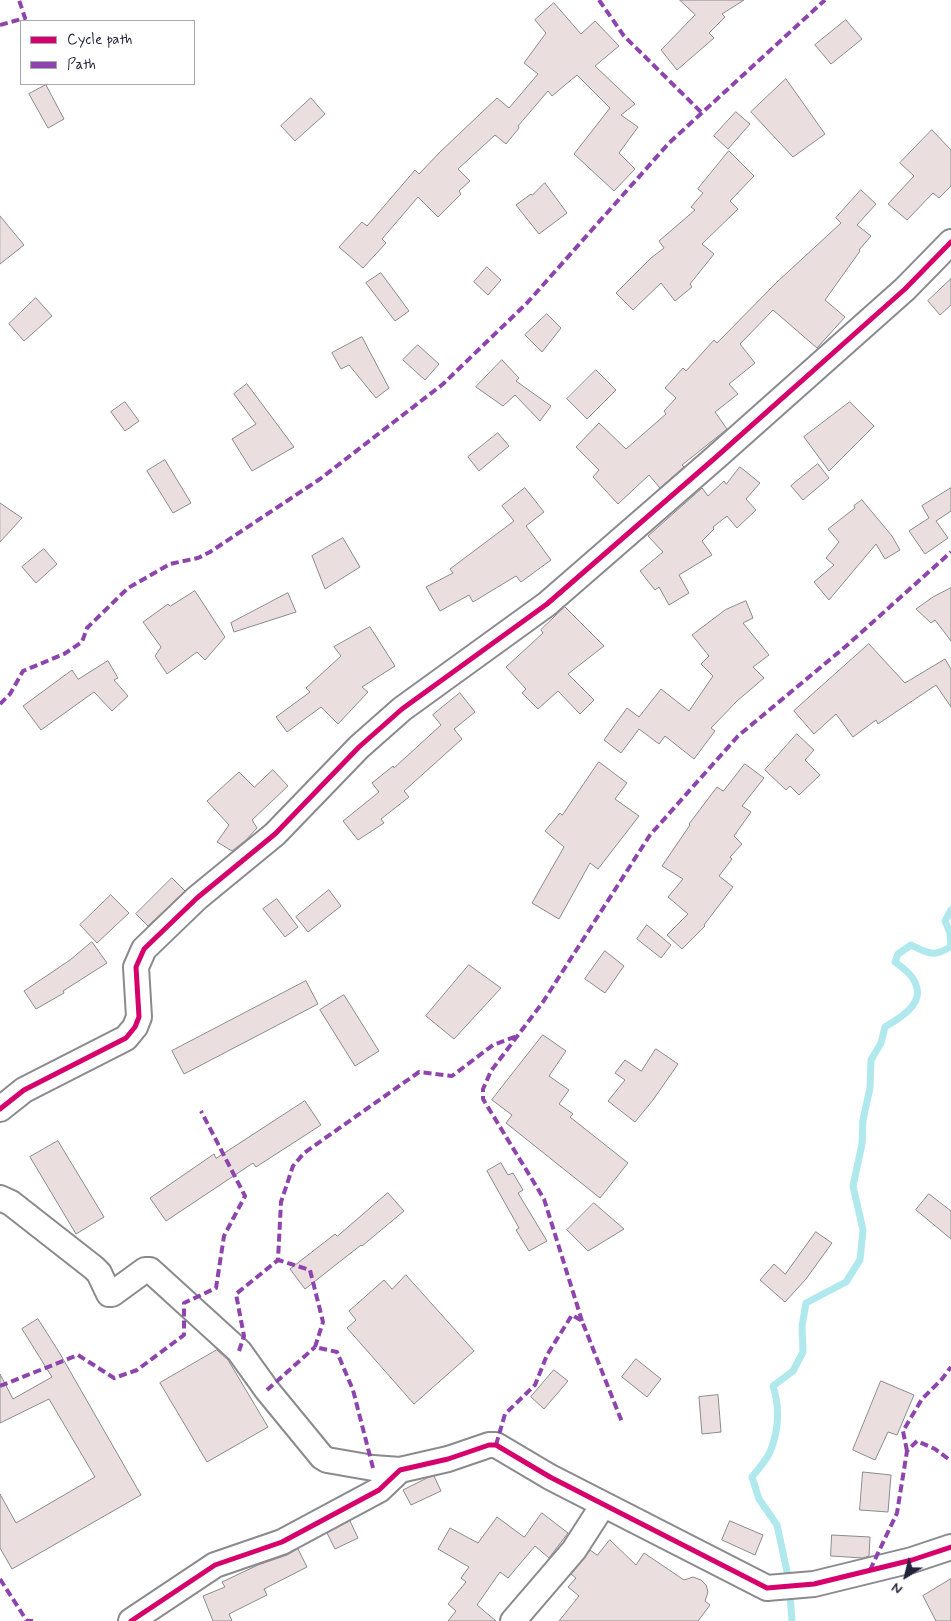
<!DOCTYPE html>
<html>
<head>
<meta charset="utf-8">
<style>
  body { margin:0 }
  #map { position:relative; width:951px; height:1621px; overflow:hidden; background:#fff; font-family:Mynerve,sans-serif }
  canvas { display:block }
  .legend { position:absolute; left:20px; top:20px; width:175px; height:65px; box-sizing:border-box; background:#fff; border:1px solid #a7a7b1; margin:0; padding:6px 9px; list-style:none; font-size:15px; color:#22223b }
  .legend li { display:flex; align-items:center; gap:10px; height:25px }
  .legend b { width:25px; border:1px solid #a7a7b1 }
  .north { position:absolute; left:881px; top:1551px; width:50px; height:50px; -webkit-text-stroke:4px #fff; paint-order:stroke; rotate:216deg; font-size:14px; font-weight:700; line-height:20px; text-align:center; color:#22223b }
  .north::after { content:''; display:block; margin:auto; width:18px; height:22px; background:#22223b; clip-path:polygon(50% 0,100% 100%,50% 72%,0 100%) }
</style>
</head>
<body>
<div id="map">
<canvas width="951" height="1621"></canvas>
<ul class="legend">
<li><b style="height:6px;background:#d6006c"></b>Cycle path</li>
<li><b style="height:6px;background:#8e44ad"></b>Path</li>
</ul>
<div class="north">N</div>
</div>
<script>
const g = document.querySelector('canvas').getContext('2d');
g.lineJoin = 'round';
function trace(path, color, width, dash) { g.strokeStyle = color; g.lineWidth = width; g.lineCap = dash ? 'butt' : 'round'; g.setLineDash(dash || []); g.stroke(path); }
function paint(path, color) { g.fillStyle = color; g.fill(path, 'evenodd'); }
trace(new Path2D(`
  M 788,1576 L 777,1525 L 759,1499 L 752,1477 C 758,1469 766,1461 770,1452 C 779,1430 780,1408 773,1386 L 793,1371 L 803,1352 L 802,1326 L 806,1303 L 846,1282 L 860,1260 L 863,1230 L 853,1186 L 862,1144 L 863,1120 L 870,1088 L 871,1060 L 881,1043 L 885,1027 C 898,1019 924,1005 916,985 C 913,975 903,968 895,962 L 898,954 L 911,945 C 927,953 935,958 951,946 L 950,933 L 945,921 L 951,910
  M 790,1594 L 792,1621`), '#afe8ed', 7);
const building = new Path2D(`
  M 680,0 L 744,0 L 722,14 L 725,17 L 709,33 L 714,38 L 677,70 L 661,50 L 695,15 Z
  M 554,3 L 581,34 L 595,21 L 619,46 L 595,66 L 635,104 L 621,115 L 638,127 L 619,153 L 635,169 L 614,191 L 574,154 L 610,108 L 577,75 L 552,96 L 548,91 L 518,126 L 519,128 L 506,144 L 495,135 L 458,169 L 470,181 L 459,191 L 461,194 L 438,217 L 418,197 L 382,239 L 386,243 L 363,268 L 339,247 L 362,222 L 367,226 L 415,170 L 419,174 L 440,152 L 497,98 L 509,108 L 538,74 L 524,63 L 546,33 L 535,20 Z
  M 846,20 L 862,39 L 831,64 L 815,45 Z
  M 786,79 L 825,134 L 793,157 L 751,112 Z
  M 46,85 L 64,119 L 48,128 L 29,94 Z
  M 311,98 L 325,114 L 295,141 L 281,126 Z
  M 736,112 L 750,124 L 728,149 L 714,136 Z
  M 932,130 L 951,150 L 951,186 L 939,198 L 933,193 L 907,220 L 888,204 L 914,176 L 900,163 Z
  M 729,151 L 754,176 L 730,201 L 738,209 L 702,244 L 714,254 L 690,284 L 692,287 L 675,301 L 661,283 L 633,310 L 616,293 L 651,258 L 664,248 L 659,241 L 695,210 L 691,207 L 703,193 L 698,189 Z
  M 545,183 L 567,213 L 539,234 L 516,205 L 531,194 L 532,195 Z
  M 861,190 L 876,204 L 857,225 L 871,236 L 859,250 L 860,251 L 825,300 L 845,317 L 817,348 L 773,310 L 740,344 L 755,363 L 729,384 L 738,394 L 715,412 L 727,429 L 682,465 L 684,467 L 660,488 L 649,475 L 618,504 L 593,477 L 599,470 L 576,447 L 599,423 L 626,449 L 666,414 L 664,411 L 676,398 L 665,388 L 683,368 L 686,371 L 714,340 L 717,343 L 777,282 L 841,223 L 836,218 Z
  M 0,216 L 24,245 L 0,264 Z
  M 487,267 L 501,280 L 488,295 L 474,282 Z
  M 381,273 L 409,311 L 395,321 L 366,283 Z
  M 951,279 L 951,305 L 940,315 L 928,301 Z
  M 36,298 L 52,316 L 24,341 L 9,324 Z
  M 547,314 L 561,328 L 542,352 L 525,335 Z
  M 362,337 L 389,388 L 376,398 L 349,365 L 341,369 L 332,353 Z
  M 418,345 L 439,364 L 425,380 L 403,360 Z
  M 502,360 L 519,378 L 516,381 L 551,406 L 540,421 L 515,395 L 503,406 L 476,387 Z
  M 596,370 L 616,390 L 587,419 L 567,399 Z
  M 247,384 L 294,447 L 252,471 L 232,439 L 256,424 L 234,394 Z
  M 125,402 L 139,421 L 125,431 L 111,412 Z
  M 850,402 L 874,426 L 829,471 L 804,437 Z
  M 498,433 L 509,446 L 479,471 L 468,457 Z
  M 165,460 L 191,503 L 173,513 L 147,471 Z
  M 818,464 L 829,478 L 803,500 L 791,486 Z
  M 740,467 L 760,483 L 746,499 L 756,510 L 737,528 L 727,516 L 713,527 L 714,529 L 702,541 L 712,555 L 679,575 L 689,593 L 669,605 L 659,587 L 655,590 L 640,571 L 663,552 L 648,536 L 702,488 L 708,496 L 724,481 L 726,484 Z
  M 525,488 L 544,512 L 526,526 L 551,560 L 521,582 L 516,576 L 473,602 L 469,595 L 440,611 L 426,587 L 453,573 L 450,569 L 514,521 L 502,506 Z
  M 951,488 L 951,511 L 936,521 L 948,538 L 925,554 L 909,531 L 929,518 L 922,506 Z
  M 862,500 L 892,536 L 900,550 L 885,559 L 876,544 L 829,600 L 814,582 L 834,565 L 826,558 L 839,542 L 828,529 L 855,508 L 854,506 Z
  M 0,503 L 22,518 L 0,542 Z
  M 343,538 L 360,567 L 325,589 L 312,556 Z
  M 44,549 L 57,564 L 36,583 L 22,567 Z
  M 951,588 L 951,641 L 935,620 L 931,623 L 916,609 L 933,597 Z
  M 195,591 L 225,637 L 205,660 L 197,652 L 167,674 L 155,656 L 161,647 L 143,622 L 168,604 L 170,606 Z
  M 288,593 L 296,612 L 234,632 L 231,623 Z
  M 746,601 L 753,618 L 743,623 L 769,655 L 753,667 L 764,678 L 737,701 L 711,728 L 715,731 L 694,759 L 665,736 L 659,744 L 639,729 L 621,753 L 604,740 L 627,708 L 639,717 L 661,689 L 689,711 L 713,676 L 701,664 L 709,656 L 692,635 L 725,610 Z
  M 565,607 L 604,646 L 568,674 L 594,700 L 580,714 L 558,691 L 538,709 L 522,693 L 526,689 L 506,667 L 543,633 L 541,630 Z
  M 370,627 L 395,666 L 362,687 L 368,692 L 338,724 L 321,707 L 287,732 L 276,717 L 310,692 L 306,688 L 341,656 L 334,647 Z
  M 869,644 L 905,683 L 945,659 L 951,669 L 951,707 L 936,685 L 878,724 L 876,720 L 853,737 L 836,714 L 814,734 L 794,711 Z
  M 108,661 L 118,678 L 114,680 L 128,696 L 112,711 L 94,692 L 41,730 L 23,706 L 72,670 L 78,679 Z
  M 460,693 L 475,712 L 454,729 L 462,739 L 404,791 L 409,797 L 381,819 L 384,823 L 358,840 L 343,821 L 379,792 L 372,783 L 393,766 L 394,768 L 441,725 L 433,715 Z
  M 797,734 L 814,750 L 805,760 L 820,775 L 799,795 L 790,786 L 786,790 L 765,770 Z
  M 599,762 L 627,783 L 615,799 L 639,816 L 598,869 L 590,863 L 559,919 L 532,903 L 564,847 L 545,831 L 560,813 L 562,815 Z
  M 745,764 L 764,778 L 742,806 L 751,812 L 734,836 L 742,844 L 730,857 L 732,859 L 719,876 L 733,887 L 704,925 L 705,926 L 682,949 L 667,935 L 688,914 L 668,897 L 683,879 L 662,866 L 690,825 L 689,824 L 717,787 L 723,791 Z
  M 273,770 L 288,786 L 252,820 L 257,828 L 246,840 L 232,851 L 217,842 L 229,825 L 207,801 L 239,772 L 254,787 Z
  M 172,878 L 185,891 L 148,926 L 136,914 Z
  M 329,890 L 341,906 L 308,932 L 296,917 Z
  M 111,895 L 129,913 L 97,943 L 80,925 Z
  M 277,899 L 298,927 L 285,937 L 263,909 Z
  M 647,925 L 671,945 L 661,958 L 637,939 Z
  M 92,942 L 107,963 L 63,991 L 64,993 L 36,1009 L 24,991 L 70,960 Z
  M 605,951 L 624,966 L 605,993 L 585,979 Z
  M 469,965 L 501,988 L 454,1039 L 426,1016 Z
  M 306,981 L 318,1004 L 184,1074 L 172,1051 Z
  M 344,995 L 379,1051 L 355,1066 L 320,1010 Z
  M 543,1035 L 566,1051 L 549,1076 L 569,1090 L 559,1104 L 573,1114 L 570,1117 L 628,1163 L 600,1198 L 506,1123 L 512,1115 L 492,1100 Z
  M 656,1049 L 678,1064 L 653,1100 L 635,1122 L 608,1101 L 625,1080 L 615,1073 L 625,1060 L 641,1071 Z
  M 305,1101 L 321,1125 L 256,1167 L 253,1163 L 166,1221 L 150,1198 L 214,1154 L 216,1158 Z
  M 58,1141 L 104,1217 L 76,1234 L 30,1157 Z
  M 501,1163 L 508,1175 L 513,1173 L 523,1190 L 518,1193 L 547,1241 L 529,1251 L 516,1230 L 519,1228 L 487,1171 Z
  M 388,1193 L 404,1211 L 362,1246 L 361,1245 L 305,1289 L 290,1269 L 335,1234 L 337,1236 Z
  M 929,1194 L 951,1211 L 951,1239 L 916,1210 Z
  M 594,1203 L 624,1229 L 588,1251 L 567,1230 Z
  M 816,1232 L 832,1243 L 806,1279 L 785,1302 L 760,1280 L 774,1264 L 785,1274 Z
  M 406,1275 L 474,1351 L 414,1404 L 347,1328 L 356,1320 L 349,1311 L 384,1280 L 392,1289 Z
  M 38,1319 L 59,1352 L 141,1495 L 12,1569 L 0,1548 L 0,1494 L 16,1523 L 95,1477 L 49,1399 L 0,1423 L 0,1374 L 13,1399 L 52,1377 L 22,1329 Z
  M 217,1350 L 228,1360 L 268,1427 L 207,1462 L 160,1383 Z
  M 636,1359 L 661,1379 L 647,1397 L 622,1377 Z
  M 554,1370 L 568,1381 L 544,1409 L 531,1397 Z
  M 881,1381 L 914,1395 L 897,1435 L 888,1432 L 875,1460 L 853,1450 Z
  M 718,1395 L 721,1432 L 702,1434 L 699,1397 Z
  M 863,1472 L 891,1475 L 888,1512 L 860,1510 Z
  M 434,1476 L 441,1491 L 411,1505 L 403,1490 L 427,1478 Z
  M 542,1513 L 568,1533 L 549,1558 L 535,1546 L 508,1578 L 500,1572 L 477,1605 L 496,1621 L 448,1621 L 456,1611 L 448,1604 L 466,1582 L 461,1578 L 469,1567 L 438,1549 L 450,1528 L 478,1543 L 497,1517 L 524,1537 Z
  M 350,1521 L 358,1538 L 335,1549 L 327,1533 Z
  M 730,1521 L 763,1535 L 755,1555 L 722,1540 Z
  M 832,1535 L 870,1537 L 869,1556 L 863,1558 L 831,1556 Z
  M 610,1540 L 636,1565 L 644,1553 L 684,1580 L 693,1577 L 701,1580 L 706,1585 L 708,1592 L 705,1601 L 710,1605 L 698,1621 L 559,1621 L 579,1596 L 568,1587 L 576,1578 L 571,1574 L 590,1550 L 597,1555 Z
  M 298,1549 L 307,1567 L 264,1589 L 267,1595 L 229,1614 L 232,1621 L 213,1621 L 203,1596 L 225,1587 L 222,1582 L 258,1565 L 287,1555 Z
  M 951,1579 L 951,1621 L 936,1621 L 923,1596 Z`);
paint(building, '#eadfde');
trace(building, '#8a8a8f', 1);
const street = new Path2D(`
  M 0,1109 L 24,1090 L 126,1038 L 135,1027 L 139,1017 L 136,967 L 144,949 L 197,898 L 275,834 L 359,747 L 402,709 L 547,604 L 715,458 L 905,289 L 951,242
  M 0,1198 L 11,1203 L 94,1268 L 99,1273 L 109,1294 L 112,1294 L 145,1270 L 150,1270 L 239,1351 L 267,1390 L 322,1457 L 327,1460 L 373,1468 L 400,1470
  M 131,1621 L 215,1565 L 282,1542 L 379,1490 L 400,1470 L 448,1459 L 489,1445 L 496,1445 L 550,1477 L 767,1588 L 814,1584 L 912,1560 L 951,1547
  M 513,1621 L 574,1550 L 603,1505`);
trace(street, '#8a8a8f', 28);
trace(street, '#fff', 24);
trace(new Path2D(`
  M 599,0 L 624,36 L 702,113
  M 0,25 L 25,18 L 19,0
  M 0,704 L 10,694 L 23,671 L 64,654 L 82,642 L 87,628 L 128,588 L 170,564 L 198,558 L 210,552 L 320,479 L 443,384 L 527,303 L 669,143 L 825,0
  M 582,1321 L 544,1199 L 483,1099 L 483,1089 L 491,1071 L 543,1002 L 650,835 L 738,736 L 845,647 L 951,552
  M 239,1351 L 244,1336 L 236,1294 L 278,1260
  M 0,1386 L 78,1355 L 114,1378 L 137,1370 L 184,1335 L 184,1303 L 216,1288 L 224,1236 L 245,1196 L 201,1111
  M 267,1390 L 315,1347
  M 496,1445 L 505,1414 L 535,1385 L 547,1355 L 572,1315 L 582,1321 L 622,1422
  M 907,1451 L 903,1431 L 922,1399 L 942,1379 L 951,1367
  M 373,1468 L 353,1390 L 337,1352 L 315,1347 L 323,1322 L 310,1270 L 278,1260 L 281,1202 L 293,1166 L 304,1153 L 419,1072 L 452,1076 L 493,1045 L 517,1036
  M 870,1570 L 897,1513 L 907,1451 L 917,1441 L 935,1449 L 951,1461
  M 0,1579 L 27,1621 L 33,1621`), '#8e44ad', 4, [8, 4]);
trace(new Path2D(`
  M 0,1109 L 24,1090 L 126,1038 L 135,1027 L 139,1017 L 136,967 L 144,949 L 197,898 L 275,834 L 359,747 L 402,709 L 547,604 L 715,458 L 905,289 L 951,242
  M 131,1621 L 215,1565 L 282,1542 L 379,1490 L 400,1470 L 448,1459 L 489,1445 L 496,1445 L 550,1477 L 767,1588 L 814,1584 L 912,1560 L 951,1547`), '#d6006c', 5);
</script>
</body>
</html>
